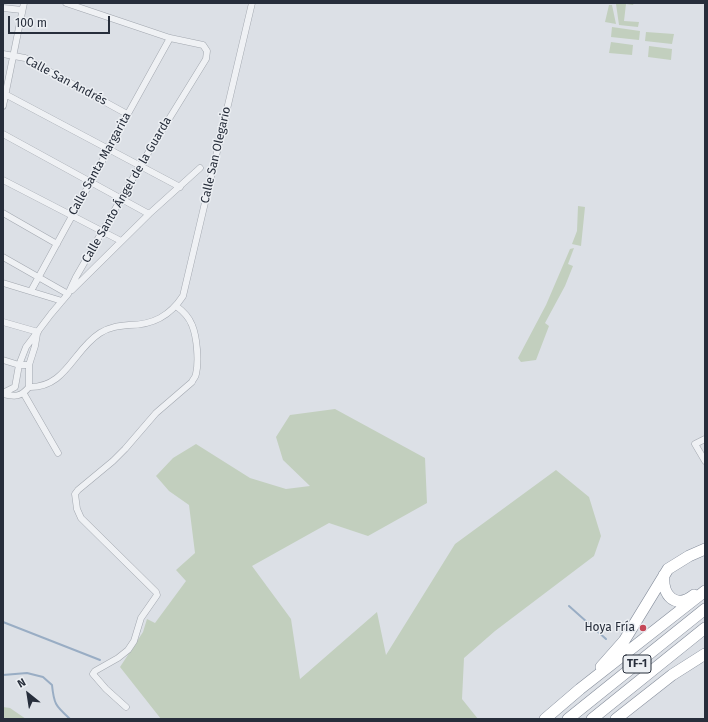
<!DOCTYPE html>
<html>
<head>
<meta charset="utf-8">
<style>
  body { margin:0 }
  #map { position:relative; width:708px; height:722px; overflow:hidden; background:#dce0e6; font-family:"Fira Sans",sans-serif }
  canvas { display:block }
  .frame { position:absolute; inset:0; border:4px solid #272e3b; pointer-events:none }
  .north { position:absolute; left:8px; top:674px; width:40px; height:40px; -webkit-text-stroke:3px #eceff3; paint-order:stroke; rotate:330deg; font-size:11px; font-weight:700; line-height:16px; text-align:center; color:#272e3b }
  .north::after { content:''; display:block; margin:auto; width:14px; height:18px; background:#272e3b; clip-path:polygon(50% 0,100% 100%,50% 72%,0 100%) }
  .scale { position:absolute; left:8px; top:16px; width:102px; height:18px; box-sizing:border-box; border:2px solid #272e3b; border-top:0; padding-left:5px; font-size:12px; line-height:14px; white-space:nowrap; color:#272e3b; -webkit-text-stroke:3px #eceff3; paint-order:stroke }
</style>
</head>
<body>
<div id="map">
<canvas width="708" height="722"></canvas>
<div class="frame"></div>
<div class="north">N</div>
<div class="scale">100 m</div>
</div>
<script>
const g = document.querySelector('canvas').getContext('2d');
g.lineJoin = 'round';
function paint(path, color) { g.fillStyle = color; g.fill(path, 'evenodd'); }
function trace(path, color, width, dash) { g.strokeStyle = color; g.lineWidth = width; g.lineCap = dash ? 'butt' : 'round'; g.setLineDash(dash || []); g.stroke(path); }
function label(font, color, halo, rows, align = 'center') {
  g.font = font + ' "Fira Sans",sans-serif'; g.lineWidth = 3; g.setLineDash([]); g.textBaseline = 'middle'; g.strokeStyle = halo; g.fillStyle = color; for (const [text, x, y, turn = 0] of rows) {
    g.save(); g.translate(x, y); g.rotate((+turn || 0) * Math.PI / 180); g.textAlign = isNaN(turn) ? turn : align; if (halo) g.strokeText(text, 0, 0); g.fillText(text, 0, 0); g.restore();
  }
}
paint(new Path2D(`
  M 620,3 L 634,3 L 633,5 L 626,4 L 624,21 L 639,22 L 638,27 L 619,25 L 616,4 Z
  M 609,5 L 612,5 L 616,24 L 605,22 Z
  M 612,27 L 640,31 L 639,40 L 611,37 Z
  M 646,32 L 674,34 L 672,44 L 645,41 Z
  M 611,42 L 633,45 L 632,55 L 609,53 Z
  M 649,46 L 672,49 L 671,60 L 648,57 Z
  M 578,206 L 585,207 L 581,246 L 572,244 L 577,231 Z
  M 574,248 L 568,264 L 573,266 L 565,286 L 545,323 L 549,326 L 536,360 L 521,362 L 518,358 L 546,305 L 570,249 Z
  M 335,409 L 425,458 L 427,503 L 368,536 L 329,523 L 252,566 L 291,619 L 300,679 L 377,612 L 386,655 L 455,544 L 556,470 L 589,497 L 601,536 L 594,556 L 495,631 L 464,658 L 462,699 L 478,719 L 161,719 L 120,667 L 143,632 L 147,619 L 155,623 L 186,581 L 176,570 L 195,553 L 189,505 L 169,491 L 156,476 L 173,458 L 196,444 L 250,478 L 286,489 L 310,486 L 283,460 L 276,437 L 290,415 Z
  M 3,707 L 10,708 L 26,719 L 3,719 Z`), '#c2cfbe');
trace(new Path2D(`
  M 569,606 L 606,639
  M 3,622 L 100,660
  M 3,675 L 27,673 L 43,677 L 52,685 C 54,705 56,706 70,719`), '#99adc4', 2);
const street = new Path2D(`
  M 3,8 L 22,10
  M 3,54 L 25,58 L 127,114
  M 3,93 L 180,187
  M 3,106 L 24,3
  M 3,134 L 149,214
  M 3,180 L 121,241
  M 3,213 L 57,244
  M 3,257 L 68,294
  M 3,283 L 62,301
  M 72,290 L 149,214 L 200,168
  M 31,291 C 77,207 123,122 170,38
  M 3,322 L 38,332
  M 3,360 L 19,365 L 29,365
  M 29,387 C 66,388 73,350 100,333 C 109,327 119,326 129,325 C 153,325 170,316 183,296 L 252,3
  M 3,393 L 15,387 L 19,365 L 26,347 L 51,314 L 68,294 L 76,277 L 140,166 L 206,59 L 207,51 L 203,45 L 170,38 L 66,3
  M 3,394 C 15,397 21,397 29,387 L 29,365 L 35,346 L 37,334
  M 24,394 L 58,453
  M 705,439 L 695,444 L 705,461
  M 126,707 L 106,689 L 93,674 L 95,671 L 118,658 L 128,650 L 134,641 L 141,618 L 157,595 L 156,592 L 81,518 L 77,509 L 75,494 L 78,490 L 113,461 L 125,449 L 156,413 L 192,382 C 193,379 196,377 196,374 C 199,361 197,337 192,325 C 189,317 183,311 176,306`);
const highway = new Path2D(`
  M 664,575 C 662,595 675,610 694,595
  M 601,667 L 624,641 L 668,569 L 689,556 L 705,549
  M 545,719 L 580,689 L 705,591
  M 568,719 L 705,609
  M 592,719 L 705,628
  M 616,719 L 672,675 L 705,654`);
trace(street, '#a2a7af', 7);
trace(highway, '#858d9b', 12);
trace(street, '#eff1f4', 6);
trace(highway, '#fff', 11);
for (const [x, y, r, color] of [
  [643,628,4,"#c54757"]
]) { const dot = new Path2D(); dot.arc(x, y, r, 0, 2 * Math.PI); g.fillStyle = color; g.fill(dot); trace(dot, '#eceff3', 1.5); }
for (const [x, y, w] of [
  [637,664,28]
]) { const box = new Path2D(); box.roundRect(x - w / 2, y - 9, w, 18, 3); g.fillStyle = '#eceff3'; g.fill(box); trace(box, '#272e3b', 1); }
label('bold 11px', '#272e3b', null, [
  ["TF-1",637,664]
]);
label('12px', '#272e3b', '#eceff3', [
  ["Calle San Andrés",66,81,28],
  ["Calle San Olegario",216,155,-77],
  ["Calle Santa Margarita",100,164,-61],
  ["Calle Santo Ángel de la Guarda",127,190,-60]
]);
label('12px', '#272e3b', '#eceff3', [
  ["Hoya Fría",635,628]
], 'right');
</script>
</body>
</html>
